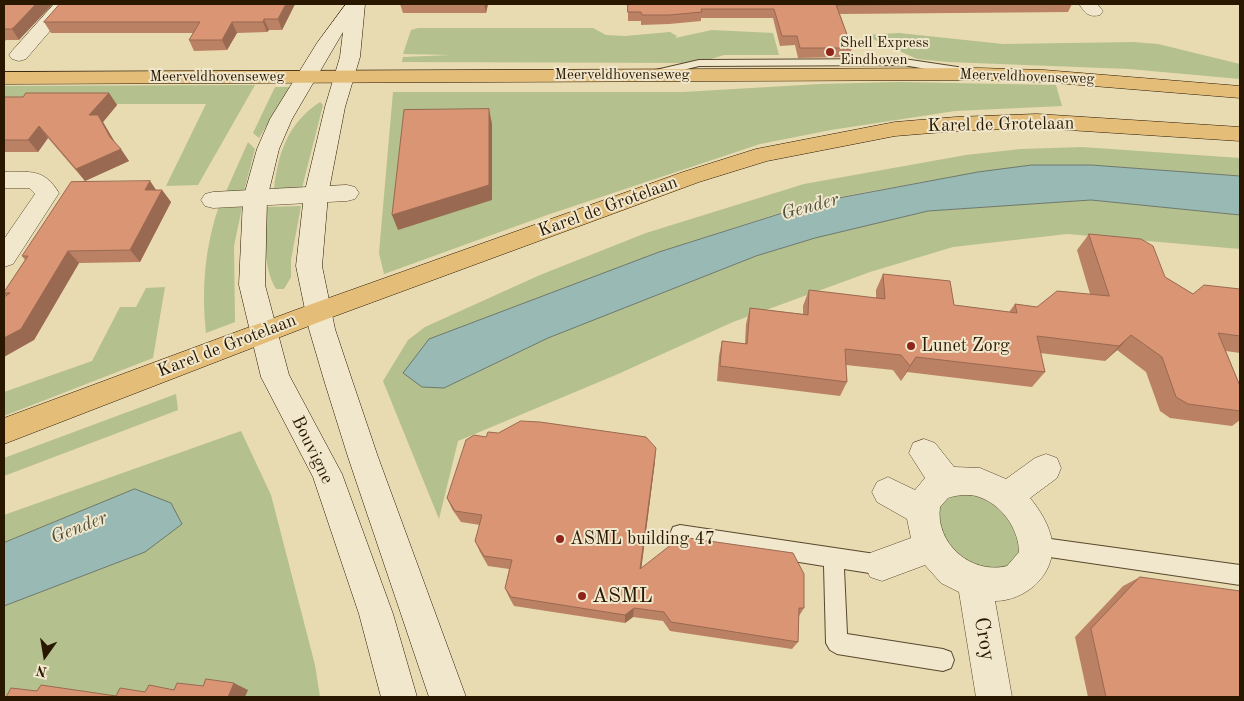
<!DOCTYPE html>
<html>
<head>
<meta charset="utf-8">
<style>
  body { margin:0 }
  #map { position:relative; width:1244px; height:701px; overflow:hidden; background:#e8dab1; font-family:"Old Standard TT",serif }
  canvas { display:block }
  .frame { position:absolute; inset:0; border:5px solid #291700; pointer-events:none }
  .north { position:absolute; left:20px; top:631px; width:50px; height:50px; -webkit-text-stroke:4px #f0e7cc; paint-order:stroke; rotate:193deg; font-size:14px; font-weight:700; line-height:20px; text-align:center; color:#291700 }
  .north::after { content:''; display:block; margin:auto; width:18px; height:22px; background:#291700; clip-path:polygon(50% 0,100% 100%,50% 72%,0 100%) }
</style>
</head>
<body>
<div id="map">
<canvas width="1244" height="701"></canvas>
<div class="frame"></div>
<div class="north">N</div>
</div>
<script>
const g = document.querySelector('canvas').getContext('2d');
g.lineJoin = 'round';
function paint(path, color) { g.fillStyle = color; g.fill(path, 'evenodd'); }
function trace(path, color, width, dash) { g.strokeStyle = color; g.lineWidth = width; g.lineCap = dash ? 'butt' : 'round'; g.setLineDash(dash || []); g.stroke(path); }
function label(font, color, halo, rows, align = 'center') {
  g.font = font + ' "Old Standard TT",serif'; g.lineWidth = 4; g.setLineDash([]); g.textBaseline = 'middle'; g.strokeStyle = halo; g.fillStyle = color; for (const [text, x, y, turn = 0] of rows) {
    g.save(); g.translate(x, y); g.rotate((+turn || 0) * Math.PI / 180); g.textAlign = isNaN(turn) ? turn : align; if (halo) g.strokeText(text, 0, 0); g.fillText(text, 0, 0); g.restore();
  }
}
paint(new Path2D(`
  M 418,28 L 593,28 L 606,35 L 625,36 L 670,32 L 677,36 L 675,38 L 712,30 L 773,33 L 779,55 L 724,55 L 698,63 L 402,62 L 403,57 L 451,55 L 403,54 L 411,30 Z
  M 899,33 L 1003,44 L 1133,42 L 1158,44 L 1240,64 L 1240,79 L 1129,69 L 948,62 L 917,59 L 864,35 Z
  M 899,82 L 1056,85 L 1062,106 L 955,111 L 831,130 L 760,144 L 547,215 L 384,274 L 379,253 L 393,92 L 683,92 L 820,84 Z
  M 255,85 L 198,185 L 166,186 L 206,104 L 4,104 L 4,86 Z
  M 275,87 L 296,87 L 279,105 L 259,138 L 253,133 Z
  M 320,102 L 323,105 L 302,188 L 274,189 C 278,153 288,123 320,102 Z
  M 248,142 L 255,149 L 243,195 L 224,196 Z
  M 1082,147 L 1240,158 L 1240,176 L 1091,165 L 1032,165 L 978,172 L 817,201 L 659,252 L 429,339 L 444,388 L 548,338 L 756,256 L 815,238 L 928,211 L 1091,200 L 1240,215 L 1240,249 L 1067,234 L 953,247 L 870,272 L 733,322 L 618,374 L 458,441 L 439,519 L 383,381 L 408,340 L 425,327 L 540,275 L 646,233 L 804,184 L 966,155 L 1021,149 Z
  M 220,203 L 243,203 L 234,246 L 235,322 L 206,333 C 201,289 205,245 220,203 Z
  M 301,206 L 291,260 L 291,277 L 284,289 L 276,289 C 262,265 265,234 267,207 Z
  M 165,287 L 153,358 L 4,416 L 4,392 L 92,361 L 120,307 L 136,307 L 146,288 Z
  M 176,394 L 178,410 L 4,476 L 4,458 Z
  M 241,431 L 271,495 L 315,665 L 320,697 L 245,697 L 247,690 L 136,697 L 4,697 L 4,606 L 145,552 L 136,489 L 4,543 L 4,515 Z
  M 976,493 L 1005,507 L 1023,547 L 1009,568 L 980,570 L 950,553 L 936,514 C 946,493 955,495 976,493 Z`), '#b4c08d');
const water = new Path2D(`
  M 1032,165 L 1091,165 L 1240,176 L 1240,215 L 1091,200 L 928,211 L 815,238 L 756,256 L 548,338 L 444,388 L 422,387 L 403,373 L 429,339 L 659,252 L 817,202 L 978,172 Z
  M 135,489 L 171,503 L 182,524 L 145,552 L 4,606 L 4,543 Z`);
paint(water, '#99b9b4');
trace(water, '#6c786c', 1);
const lane = new Path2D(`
  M 904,59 L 964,68 L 970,72 L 964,76 L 904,65 L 699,66 L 651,78 L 645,74 L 647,72 L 699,60 Z
  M 680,525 L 882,555 L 889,558 L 892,565 L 889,572 L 882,575 L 844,569 L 847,634 L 943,649 L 951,652 L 954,660 L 951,668 L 943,671 L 837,654 L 830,650 L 826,643 L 824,566 L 680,543 L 673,541 L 670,534 L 673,527 Z
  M 1036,537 L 1240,565 L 1240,585 L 1036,555 L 1029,553 L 1026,546 L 1029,539 Z`);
const street = new Path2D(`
  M 54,4 L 73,4 L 26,59 L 19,61 L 12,59 L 9,55 L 12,51 Z
  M 1079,4 L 1097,4 L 1103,11 L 1100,15 C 1089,18 1085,13 1079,4 Z
  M 4,172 C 30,172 44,168 59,193 L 13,264 L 4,267 L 4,239 L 35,194 L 29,188 L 4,188 Z
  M 347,185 L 355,187 L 359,193 L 355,199 L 347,201 L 213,208 L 205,206 L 201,200 L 205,194 L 213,192 Z
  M 924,439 L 935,443 L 954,467 L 980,468 L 1006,479 L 1035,458 L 1046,454 L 1057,458 L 1061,468 L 1057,478 L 1030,498 C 1040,510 1050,526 1052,542 C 1056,575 1025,601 995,601 L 1012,697 L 976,697 L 959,592 L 941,583 L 925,565 L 882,581 L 870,577 L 865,565 L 870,553 L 911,538 L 907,519 L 877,502 L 872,492 L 877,482 L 888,477 L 915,490 L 925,478 L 909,453 L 913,443 ZM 955,496 C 963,495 972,494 979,497 C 1001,504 1019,529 1019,552 L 1007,566 C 971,575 935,543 940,507 L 948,498 Z`);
const secondary = new Path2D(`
  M 346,4 L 365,4 L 360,57 L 345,107 L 328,195 L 322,266 L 335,329 L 352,380 L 378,457 L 466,697 L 429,697 L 348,457 L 324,380 L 309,329 L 296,266 L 304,195 L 325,107 L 340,57 L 343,32 L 292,119 L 279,149 L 267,199 L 265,285 L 289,375 L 342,474 L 393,614 L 417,697 L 381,697 L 359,614 L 313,477 L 261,377 L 239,285 L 243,199 L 257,149 L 270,119 L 317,43 Z`);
const primary = new Path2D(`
  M 979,68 L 1044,70 L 1240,86 L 1240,98 L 1044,82 L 979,80 L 4,84 L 4,72 Z
  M 1037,114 L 1240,127 L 1240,141 L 1037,128 L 956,131 L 895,136 L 767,161 L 699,182 L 327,319 L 4,444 L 4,418 L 309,305 L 683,172 L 756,149 L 895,122 L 956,117 Z`);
trace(lane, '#59482c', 2);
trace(street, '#59482c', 1);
trace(secondary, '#291700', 1);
trace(primary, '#291700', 1);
paint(lane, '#f0e7cc');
paint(street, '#f0e7cc');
paint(secondary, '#f0e7cc');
paint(primary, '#e4bd78');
paint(new Path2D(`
  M 4,4 L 19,40 L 6,40 L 4,42 Z
  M 60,4 L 295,4 L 282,30 L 269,30 L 267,32 L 237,33 L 227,50 L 194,51 L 189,40 L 193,33 L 51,33 L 44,22 Z
  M 400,4 L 488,4 L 486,13 L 403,13 Z
  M 628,4 L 1072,4 L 1068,12 L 840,14 L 852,48 L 849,57 L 798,58 L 795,45 L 780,46 L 773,18 L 701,18 L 701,21 L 669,24 L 641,25 L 641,21 L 628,21 Z
  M 109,93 L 117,105 L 103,122 L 114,142 L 129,161 L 85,181 L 48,138 L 38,152 L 4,152 L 4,97 L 23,97 Z
  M 150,181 L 156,190 L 162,190 L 171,202 L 140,262 L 79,263 L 34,340 L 4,294 L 4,292 L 25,260 L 22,256 Z
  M 1089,234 L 1165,277 L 1193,294 L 1240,289 L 1240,353 L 1226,351 L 1240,386 L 1240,420 L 1232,426 L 1170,418 L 1160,411 L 1146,372 L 1117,350 L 1105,361 L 1040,353 L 1045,372 L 1032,387 L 907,372 L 901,381 L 893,370 L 846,365 L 847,382 L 840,396 L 717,381 L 719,356 L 722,341 L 745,344 L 746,324 L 750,308 L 803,314 L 803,306 L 809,290 L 876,298 L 876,290 L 883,274 L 954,305 L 1009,312 L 1015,304 L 1037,307 L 1090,294 L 1077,250 Z
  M 655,461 L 641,569 L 804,608 L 799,616 L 798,642 L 792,649 L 670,631 L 663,621 L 633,617 L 625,623 L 514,606 L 509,597 L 505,588 L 509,569 L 488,566 L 480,552 L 475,541 L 480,525 L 461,522 L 452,509 L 447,498 Z
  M 1140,577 L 1240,697 L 1088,697 L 1075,637 L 1123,586 Z`), '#bb8164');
paint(new Path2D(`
  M 36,4 L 53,4 L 19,40 L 12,29 Z
  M 286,4 L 295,4 L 282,30 L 278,19 Z
  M 484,4 L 488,4 L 486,13 Z
  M 264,19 L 269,30 L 267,32 L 263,22 Z
  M 232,22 L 237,33 L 227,50 L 222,40 Z
  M 109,93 L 117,105 L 103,122 L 119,149 L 89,115 Z
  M 489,109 L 492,124 L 492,200 L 398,230 L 392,215 Z
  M 39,126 L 48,138 L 38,152 L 28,140 Z
  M 121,149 L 129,161 L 85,181 L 76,169 Z
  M 150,181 L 158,193 L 145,190 Z
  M 162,190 L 171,202 L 140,262 L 130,250 Z
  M 68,251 L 79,263 L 34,340 L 4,357 L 4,338 Z
  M 1131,335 L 1117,350 L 1105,361 L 1119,346 Z
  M 916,357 L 907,372 L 901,381 L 910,366 Z
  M 656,448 L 655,461 L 640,579 L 640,569 Z
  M 634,608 L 633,617 L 625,623 L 625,615 Z
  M 234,683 L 248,690 L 245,697 L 228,697 Z`), '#996951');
const building = new Path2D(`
  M 4,4 L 36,4 L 12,29 L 4,29 Z
  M 60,4 L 286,4 L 278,19 L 264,19 L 263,22 L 232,22 L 222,40 L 189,40 L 200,22 L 44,22 Z
  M 628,4 L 993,4 L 836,5 L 852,48 L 800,48 L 797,36 L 782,36 L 774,9 L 701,9 L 702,12 L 669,15 L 642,15 L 641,12 L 628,12 Z
  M 26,93 L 109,93 L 89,115 L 98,115 L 110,137 L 121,149 L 76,169 L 39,126 L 28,140 L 4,140 L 4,97 L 23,97 Z
  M 489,109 L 489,185 L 392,215 L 404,110 Z
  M 150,181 L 145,190 L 162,190 L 130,250 L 68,251 L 21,329 L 4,338 L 4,297 L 10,293 L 4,293 L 4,292 L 28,256 L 22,256 L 71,182 Z
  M 1089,234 L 1141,239 L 1153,246 L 1165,277 L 1193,294 L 1204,285 L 1240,289 L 1240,336 L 1218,333 L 1240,386 L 1240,411 L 1188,404 L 1176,397 L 1162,357 L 1131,335 L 1119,346 L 1037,336 L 1045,372 L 916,357 L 910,366 L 901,355 L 845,349 L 847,382 L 720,366 L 722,341 L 747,344 L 750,308 L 808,315 L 809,290 L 885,299 L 883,274 L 950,281 L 954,305 L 1017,313 L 1015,304 L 1037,307 L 1057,291 L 1109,296 Z
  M 521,421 L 540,422 L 646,437 L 656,448 L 640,569 L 681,537 L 793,553 L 804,574 L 804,608 L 799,608 L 798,642 L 671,622 L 664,612 L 634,608 L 625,615 L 511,597 L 505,588 L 512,560 L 484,556 L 475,541 L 482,515 L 455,511 L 447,498 L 466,440 L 474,435 L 486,437 L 488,432 L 498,433 Z
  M 1140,577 L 1240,591 L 1240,697 L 1106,697 L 1091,629 Z
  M 206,679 L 234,683 L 228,697 L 6,697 L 11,688 L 37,691 L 41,685 L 116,696 L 120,688 L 145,692 L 149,685 L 174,690 L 177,683 L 203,686 Z`);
paint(building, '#da9674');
trace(building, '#996951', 1);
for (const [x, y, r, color] of [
  [830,52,5,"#8f2418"],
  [911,346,5,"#8f2418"],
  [560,539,5,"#8f2418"],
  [582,596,5,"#8f2418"]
]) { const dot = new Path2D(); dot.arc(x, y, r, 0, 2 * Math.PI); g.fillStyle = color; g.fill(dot); trace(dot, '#f0e7cc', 2); }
label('15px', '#291700', '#f0e7cc', [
  ["Shell Express",840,43],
  ["Eindhoven",840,60]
], 'left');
label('15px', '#291700', '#f0e7cc', [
  ["Meerveldhovenseweg",622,75],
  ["Meerveldhovenseweg",217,77],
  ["Meerveldhovenseweg",1027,77,2]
]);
label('18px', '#291700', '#f0e7cc', [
  ["Karel de Grotelaan",1001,125,-1],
  ["Karel de Grotelaan",608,207,-20],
  ["Karel de Grotelaan",227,346,-21],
  ["Bouvigne",312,450,64]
]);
label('18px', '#291700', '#f0e7cc', [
  ["Lunet Zorg",921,346],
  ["ASML building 47",570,539]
], 'left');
label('italic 19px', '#50503f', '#f0e7cc', [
  ["Gender",810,207,-15],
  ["Gender",79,528,-21]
]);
label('21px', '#291700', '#f0e7cc', [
  ["ASML",592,596]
], 'left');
label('21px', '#291700', '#f0e7cc', [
  ["Croy",984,639,80]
]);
</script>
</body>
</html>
